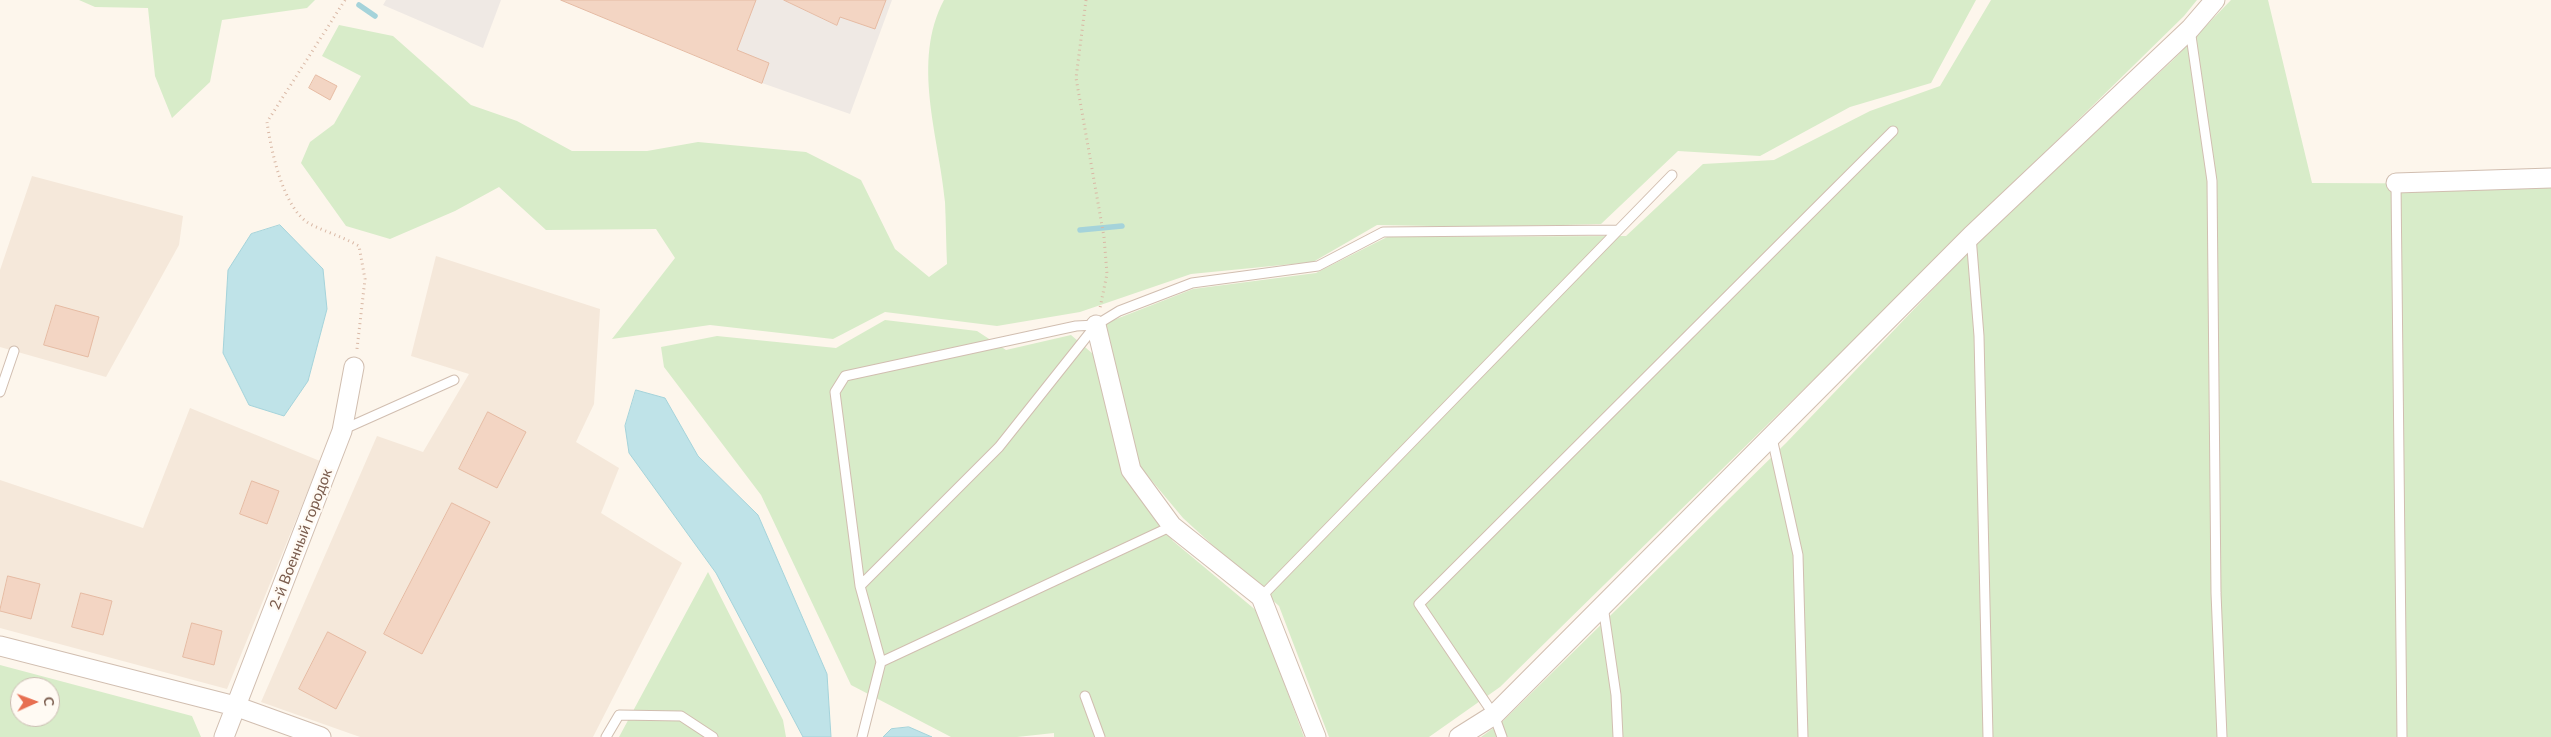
<!DOCTYPE html>
<html>
<head>
<meta charset="utf-8">
<style>
  body { margin:0 }
  #map { position:relative; width:2551px; height:737px; overflow:hidden; background:#fdf6ec; font-family:Lato,sans-serif }
  canvas { display:block }
  .north { position:absolute; left:10px; top:677px; width:50px; height:50px; box-sizing:border-box; background:#fffaf3; border:1px solid #cabbb1; border-radius:50%; rotate:88deg; font-size:14px; font-weight:700; line-height:20px; text-align:center; color:#7a5c4d }
  .north::after { content:''; display:block; margin:auto; width:18px; height:22px; background:#e76f51; clip-path:polygon(50% 0,100% 100%,50% 72%,0 100%) }
</style>
</head>
<body>
<div id="map">
<canvas width="2551" height="737"></canvas>
<div class="north">С</div>
</div>
<script>
const g = document.querySelector('canvas').getContext('2d');
g.lineJoin = 'round';
function paint(path, color) { g.fillStyle = color; g.fill(path, 'evenodd'); }
function trace(path, color, width, dash) { g.strokeStyle = color; g.lineWidth = width; g.lineCap = dash ? 'butt' : 'round'; g.setLineDash(dash || []); g.stroke(path); }
function label(font, color, halo, rows, align = 'center') {
  g.font = font + ' Lato,sans-serif'; g.lineWidth = 4.5; g.setLineDash([]); g.textBaseline = 'middle'; g.strokeStyle = halo; g.fillStyle = color; for (const [text, x, y, turn = 0] of rows) {
    g.save(); g.translate(x, y); g.rotate((+turn || 0) * Math.PI / 180); g.textAlign = isNaN(turn) ? turn : align; if (halo) g.strokeText(text, 0, 0); g.fillText(text, 0, 0); g.restore();
  }
}
paint(new Path2D(`
  M 32,176 L 183,216 L 179,245 L 106,377 L 0,347 L 0,270 Z
  M 436,256 L 600,309 L 594,404 L 576,442 L 619,468 L 601,513 L 682,563 L 593,737 L 360,737 L 261,702 L 377,436 L 423,452 L 469,374 L 411,356 Z
  M 190,408 L 320,461 L 227,689 L 0,628 L 0,480 L 143,528 Z`), '#f5e8da');
paint(new Path2D(`
  M 386,0 L 501,0 L 483,48 L 383,5 Z
  M 560,0 L 892,0 L 850,114 L 762,83 Z`), '#efe9e4');
paint(new Path2D(`
  M 79,0 L 315,0 L 307,8 L 222,20 L 210,82 L 172,118 L 155,76 L 148,8 L 95,7 Z
  M 944,0 L 1976,0 L 1931,83 L 1850,107 L 1760,156 L 1678,151 L 1601,224 L 1487,227 L 1377,225 L 1313,262 L 1191,274 L 1080,312 L 997,326 L 885,312 L 833,339 L 710,325 L 612,339 L 675,258 L 656,229 L 546,230 L 499,187 L 455,211 L 390,239 L 346,226 L 301,163 L 310,142 L 334,124 L 361,76 L 322,56 L 339,25 L 393,36 L 471,105 L 517,121 L 572,151 L 647,151 L 698,142 L 806,152 L 861,180 L 895,249 L 929,277 L 947,264 C 946,243 946,223 945,202 C 939,136 911,62 944,0 Z
  M 1991,0 L 2197,0 L 2184,16 L 1500,687 L 1429,737 L 1329,737 L 1279,606 L 1183,518 L 1137,463 L 1106,323 L 1193,289 L 1316,273 L 1387,237 L 1626,236 L 1703,164 L 1774,160 L 1870,111 L 1940,86 Z
  M 2231,0 L 2268,0 L 2312,183 L 2551,184 L 2551,737 L 1481,737 L 1503,721 L 1786,443 L 1985,235 L 2173,60 Z
  M 885,320 L 977,331 L 1006,350 L 1071,335 L 1093,354 L 1125,471 L 1173,541 L 1258,612 L 1304,737 L 1054,737 L 1054,733 L 1017,737 L 951,737 L 851,685 L 761,495 L 664,367 L 661,347 L 717,336 L 836,348 Z
  M 708,572 L 783,720 L 786,737 L 619,737 Z
  M 0,665 L 192,716 L 201,737 L 0,737 ZM 20,687 L 50,687 L 50,717 L 20,717 Z`), '#d8ecc9');
const water = new Path2D(`
  M 280,225 L 323,269 L 327,309 L 308,381 L 284,416 L 249,405 L 223,353 L 228,270 L 251,234 Z
  M 636,390 L 665,398 L 698,456 L 758,515 L 827,674 L 831,737 L 803,737 L 716,573 L 629,453 L 625,426 Z
  M 909,727 L 932,737 L 883,737 L 891,729 Z`);
paint(water, '#bfe3e8');
trace(water, '#a5d3da', 1);
trace(new Path2D(`
  M 359,5 L 375,16
  M 1080,230 L 1122,226`), '#a5d3da', 5.5);
const building = new Path2D(`
  M 561,0 L 756,0 L 737,50 L 769,63 L 762,83 Z
  M 784,0 L 886,0 L 875,29 L 840,17 L 837,25 Z
  M 316,75 L 337,86 L 330,100 L 309,88 Z
  M 56,305 L 99,317 L 88,357 L 44,345 Z
  M 488,412 L 526,432 L 497,488 L 459,469 Z
  M 252,481 L 279,491 L 267,524 L 240,514 Z
  M 452,503 L 490,522 L 422,654 L 384,634 Z
  M 8,576 L 40,584 L 31,619 L 0,611 Z
  M 81,593 L 112,601 L 103,635 L 72,627 Z
  M 192,623 L 222,631 L 214,665 L 183,657 Z
  M 328,632 L 366,652 L 336,709 L 299,689 Z`);
paint(building, '#f3d5c3');
trace(building, '#e6bba3', 1);
const lane = new Path2D(`
  M 2190,29 L 2212,181 L 2216,593 L 2222,737
  M 2396,183 L 2402,737
  M 1971,236 L 1979,336 L 1988,737
  M 0,392 L 14,351
  M 342,430 L 454,380
  M 1772,438 L 1798,555 L 1803,737
  M 860,586 L 999,447 L 1096,325 L 1119,311 L 1192,283 L 1318,266 L 1383,232 L 1618,230
  M 1261,597 L 1672,175
  M 1603,606 L 1616,695 L 1618,737
  M 881,662 L 1172,526
  M 1085,696 L 1100,737
  M 606,737 L 619,715 L 681,716 L 713,737
  M 862,737 L 881,662 L 860,586 L 835,392 L 845,376 L 1076,326 L 1096,325
  M 1502,737 L 1494,715 L 1419,604 L 1893,131`);
const street = new Path2D(`
  M 2396,183 L 2551,178
  M 1096,325 L 1131,470 L 1172,526 L 1261,597 L 1316,737
  M 0,646 L 235,706 L 321,737
  M 224,737 L 342,431 L 354,367
  M 1459,737 L 1494,715 L 1971,236 L 2190,29 L 2215,0`);
trace(lane, '#d1beb0', 11);
trace(street, '#d1beb0', 21);
trace(new Path2D(`
  M 345,0 L 267,122 C 271,150 283,209 310,224 C 326,232 343,237 359,246 L 365,279 L 357,349
  M 1086,0 L 1076,78 L 1104,237 L 1107,274 L 1100,308`), '#d9b8a5', 3, [1, 4]);
trace(lane, '#fff', 9);
trace(street, '#fff', 19);
label('15px', '#7a5c4d', '#fffaf3', [
  ["2-й Военный городок",301,539,-69]
]);
</script>
</body>
</html>
